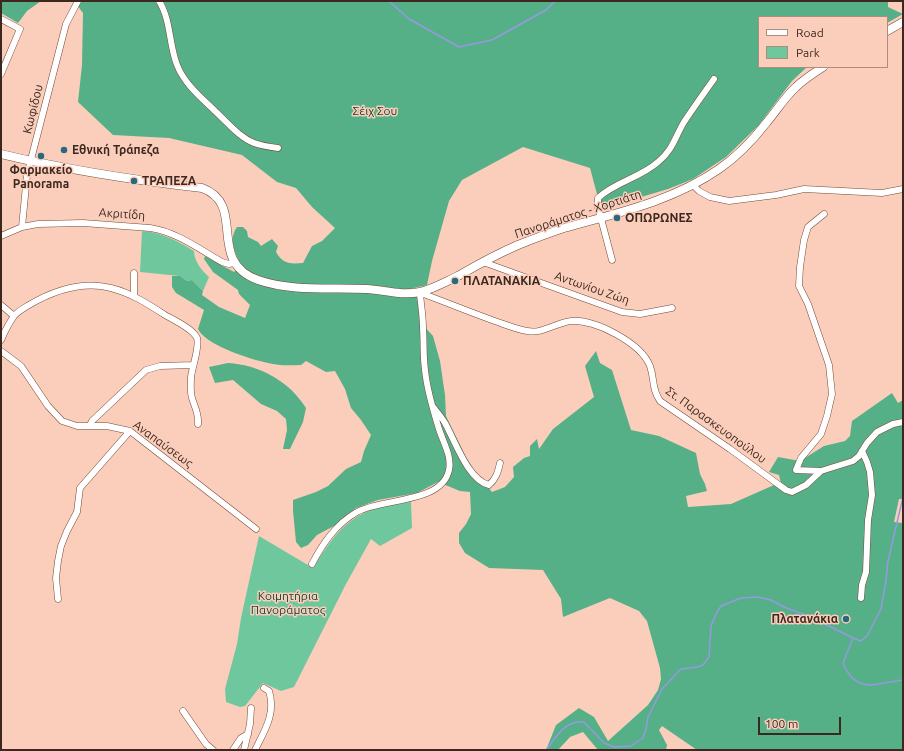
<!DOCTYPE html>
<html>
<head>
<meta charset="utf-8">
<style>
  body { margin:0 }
  #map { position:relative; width:904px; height:751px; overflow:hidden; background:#fbcebc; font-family:Ubuntu,sans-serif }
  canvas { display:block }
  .frame { position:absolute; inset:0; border:2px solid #3d281f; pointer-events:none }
  .legend { position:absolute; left:758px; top:16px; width:130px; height:52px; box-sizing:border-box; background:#fbcebc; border:1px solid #af8c7d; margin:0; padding:5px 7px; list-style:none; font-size:12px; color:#3d281f }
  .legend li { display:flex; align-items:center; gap:8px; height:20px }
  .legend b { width:20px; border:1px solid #af8c7d }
  .scale { position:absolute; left:758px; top:717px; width:83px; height:18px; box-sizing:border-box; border:2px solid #3d281f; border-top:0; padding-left:5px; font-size:12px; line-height:14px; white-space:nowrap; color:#3d281f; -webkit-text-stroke:3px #fbcebc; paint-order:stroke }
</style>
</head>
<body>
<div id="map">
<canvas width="904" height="751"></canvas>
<div class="frame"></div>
<ul class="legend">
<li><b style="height:5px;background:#fff"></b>Road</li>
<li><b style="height:11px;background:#6fc79e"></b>Park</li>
</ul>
<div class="scale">100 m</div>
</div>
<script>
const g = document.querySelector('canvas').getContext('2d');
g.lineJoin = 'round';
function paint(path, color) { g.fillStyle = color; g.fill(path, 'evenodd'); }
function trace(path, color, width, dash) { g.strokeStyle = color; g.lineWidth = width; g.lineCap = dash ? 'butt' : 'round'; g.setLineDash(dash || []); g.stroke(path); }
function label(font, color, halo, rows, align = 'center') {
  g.font = font + ' Ubuntu,sans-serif'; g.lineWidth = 3; g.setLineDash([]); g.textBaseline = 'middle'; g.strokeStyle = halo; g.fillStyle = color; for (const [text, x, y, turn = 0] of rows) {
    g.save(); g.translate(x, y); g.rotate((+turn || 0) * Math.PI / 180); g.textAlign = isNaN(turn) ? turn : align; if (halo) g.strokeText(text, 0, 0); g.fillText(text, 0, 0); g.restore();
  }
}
paint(new Path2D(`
  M 142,231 C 162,232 177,241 194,251 C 194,261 202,271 209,277 L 203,291 L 192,280 L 187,281 L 180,276 L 140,272 Z
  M 411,502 L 412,528 L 380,546 L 371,539 L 346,584 L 294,687 L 281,691 L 263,683 L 245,706 L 240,707 L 226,702 L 225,689 L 237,644 L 241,618 L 259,536 L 313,568 C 340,524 358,506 411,502 Z`), '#6fc79e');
paint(new Path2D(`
  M 1,1 L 41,1 L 27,11 L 18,23 L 1,13 Z
  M 74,1 L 888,1 L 888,7 L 903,14 L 887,23 L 887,17 L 759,17 L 759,67 L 807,67 L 792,81 L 758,126 L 726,157 L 693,179 L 668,189 L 601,209 L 590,168 L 523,147 L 462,180 L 449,201 L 432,261 L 427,285 L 410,289 L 419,299 L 420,322 L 433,336 L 440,361 L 445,395 L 446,416 L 466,457 L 476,473 L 492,492 L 505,487 L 514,477 L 513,467 L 524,458 L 530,456 L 530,446 L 537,439 L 539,449 L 553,429 L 594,397 L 585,366 L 596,351 L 600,363 L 612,370 L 631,430 L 659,436 L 696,453 L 700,474 L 705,484 L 707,491 L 686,496 L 688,507 L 731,504 L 774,485 L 782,487 L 779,475 L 769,472 L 778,457 L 800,461 L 824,446 L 845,441 L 850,436 L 852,421 L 892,393 L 898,403 L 903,400 L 903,499 L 899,499 L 894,522 L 903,523 L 903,750 L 697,750 L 662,726 L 659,730 L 667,745 L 666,750 L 598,750 L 583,732 L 570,737 L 558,750 L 546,750 L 556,725 L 579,708 L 594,717 L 608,741 L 648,705 L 658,690 L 661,679 L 660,668 L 647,621 L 639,611 L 610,598 L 563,617 L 561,599 L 543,570 L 489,568 L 465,553 L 459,543 L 459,533 L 466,524 L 471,514 L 470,492 L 460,491 L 438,482 L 417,493 L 378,500 L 356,508 L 334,526 L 317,535 L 308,545 L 301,548 L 296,542 L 293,511 L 293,500 L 316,492 L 328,486 L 346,469 L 361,462 L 364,451 L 371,435 L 361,420 L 351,408 L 345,389 L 335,371 L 326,372 L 306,361 L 301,365 C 292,365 282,366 273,364 C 255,361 206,346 198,329 L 204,310 L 176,293 L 172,287 L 172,276 L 180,276 L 187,281 L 192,280 L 203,291 L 202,295 L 219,307 L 245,318 L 250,305 L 239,294 L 238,290 L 213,272 L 204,259 L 205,256 L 234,272 L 241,265 C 235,252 228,240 237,227 L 243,227 L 247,231 L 248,237 L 258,242 L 261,246 L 272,239 L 278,246 L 276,252 C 283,264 290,264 303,263 L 312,246 L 322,241 L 335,228 L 312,207 L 296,188 L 277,182 L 242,155 L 169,138 L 113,135 L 78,102 L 82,65 L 83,13 Z
  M 228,363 C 260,365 289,381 306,408 L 303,422 L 290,449 L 283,449 L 287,430 L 286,419 L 277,411 L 261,404 L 233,380 L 215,383 L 209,367 Z`), '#55b087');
trace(new Path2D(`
  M 389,1 L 409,19 L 459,47 L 492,40 L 546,10 L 555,1
  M 853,638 L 843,663 C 848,676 857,685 871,685 L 903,680
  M 546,750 C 556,737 565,720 584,722 L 604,743 L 614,747 L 631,746 L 643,738 L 646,729 L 648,717 L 662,689 L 681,669 L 698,667 L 703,665 L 709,657 L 711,626 L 716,614 L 721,606 L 741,598 L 758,597 L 771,600 L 784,607 L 813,618 L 853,638 L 861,641 L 867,636 L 881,609 L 886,580 L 888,561 L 903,497`), '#9798e2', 1.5);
const minor = new Path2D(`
  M 159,1 C 171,20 169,45 177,65 C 185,85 202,98 216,112 C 228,123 239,137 254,143 C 262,146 270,147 278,148
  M 1,19 L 20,29 L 1,74
  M 693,185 L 699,191 L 710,197 L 729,201 L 776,195 L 804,189 L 882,193 L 903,189
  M 22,227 L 27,175 L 66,24 L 78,1
  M 1,236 L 22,227 L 38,224 L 83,223 L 150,228 C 177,232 199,249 222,262 L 229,264 L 234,263
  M 612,260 L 598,207 L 598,198 C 615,182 640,178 658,162 C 673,150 675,137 684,122 C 694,107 704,93 714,79
  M 483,262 L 622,312 L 640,314 L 672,308
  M 418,292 C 443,301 467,311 492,320 C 504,324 515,329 527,331 C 543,334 555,323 571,321 C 595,319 641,343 650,366 C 655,380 651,387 660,401 L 730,449 L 786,490 L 792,492 L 806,485 L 821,471 L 853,461 L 859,456 L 867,443 L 877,432 L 893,424 L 903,422
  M 134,296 L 134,273
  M 1,305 L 14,316
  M 1,340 C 5,331 9,323 14,316 C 18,311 24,308 29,305 C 53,291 83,281 111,288 C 131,293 148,304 165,315 C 174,320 193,329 197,338 C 200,346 192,368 191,377 C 191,384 190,392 192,398 C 195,408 199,414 198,424
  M 1,351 L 21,366 L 48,406 L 62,421 L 77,426 L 107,426 L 130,431 L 256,529
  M 434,408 C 438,413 442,418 445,423 C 455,441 468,480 489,485 C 496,479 498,472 500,463
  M 90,425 L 92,421 L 146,370 L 160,366 L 193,365
  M 821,471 L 796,470 L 801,458 L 821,434 L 827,416 L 832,394 L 829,365 L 808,304 L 799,286 L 800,267 L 804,240 L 808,227 L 824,214
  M 312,564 C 323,543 336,524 357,512 C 381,498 442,504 449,470 C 452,456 443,442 439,429 C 433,410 427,390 425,370 C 423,356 424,342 423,328 C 423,316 421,305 420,294 L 418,292
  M 861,598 L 862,585 L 866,572 L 868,520 L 872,495 L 870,472 L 867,462 L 862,451
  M 58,599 L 56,578 L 58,561 L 61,546 L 67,531 L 77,512 L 80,488 L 130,431
  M 183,711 L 206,744 L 213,750
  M 233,750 L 241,738 L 248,734
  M 244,750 L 250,724 L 251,708
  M 255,750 C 265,730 276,713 269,691 L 264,688`);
const major = new Path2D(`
  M 887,31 L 903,22
  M 1,154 C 67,170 134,180 202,188 C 248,205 205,261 258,280 C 293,292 331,287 367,289 C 384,290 402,296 420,292 C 433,289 445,282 458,276 C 477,265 497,254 518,245 C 533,239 549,233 564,228 C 617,213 673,201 719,169 C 738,156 753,140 767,122 C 777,110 785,97 796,87 C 804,79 814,73 823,67`);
trace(minor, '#774835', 7);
trace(major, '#774835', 9);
trace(minor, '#fff', 6);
trace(major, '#fff', 8);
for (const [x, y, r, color] of [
  [64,150,4,"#29697d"],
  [41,156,4,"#29697d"],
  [134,181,4,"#29697d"],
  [617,218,4,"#29697d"],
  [455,281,4,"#29697d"],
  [846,619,4,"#29697d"]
]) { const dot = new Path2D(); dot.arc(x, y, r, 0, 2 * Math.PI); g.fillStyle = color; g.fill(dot); trace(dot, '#fbcebc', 1.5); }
label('12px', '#3d281f', '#fbcebc', [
  ["Κωφίδου",33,109,-76],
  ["Ακριτίδη",122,214,4],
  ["Πανοράματος - Χορτιάτη",578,214,-18],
  ["Αντωνίου Ζώη",592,288,19],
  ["Στ. Παρασκευοπούλου",716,425,36],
  ["Αναπαύσεως",163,444,36]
]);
label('12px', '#1a4130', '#fbcebc', [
  ["Σέιχ Σου",375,111],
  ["Κοιμητήρια",288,596],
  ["Πανοράματος",288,610]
]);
label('bold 12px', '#3d281f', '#fbcebc', [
  ["Εθνική Τράπεζα",72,150],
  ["Φαρμακείο",41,170,"center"],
  ["Panorama",41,184,"center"],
  ["ΤΡΑΠΕΖΑ",142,181],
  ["ΟΠΩΡΩΝΕΣ",625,218],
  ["ΠΛΑΤΑΝΑΚΙΑ",463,281],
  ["Πλατανάκια",838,619,"right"]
], 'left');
</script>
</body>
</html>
